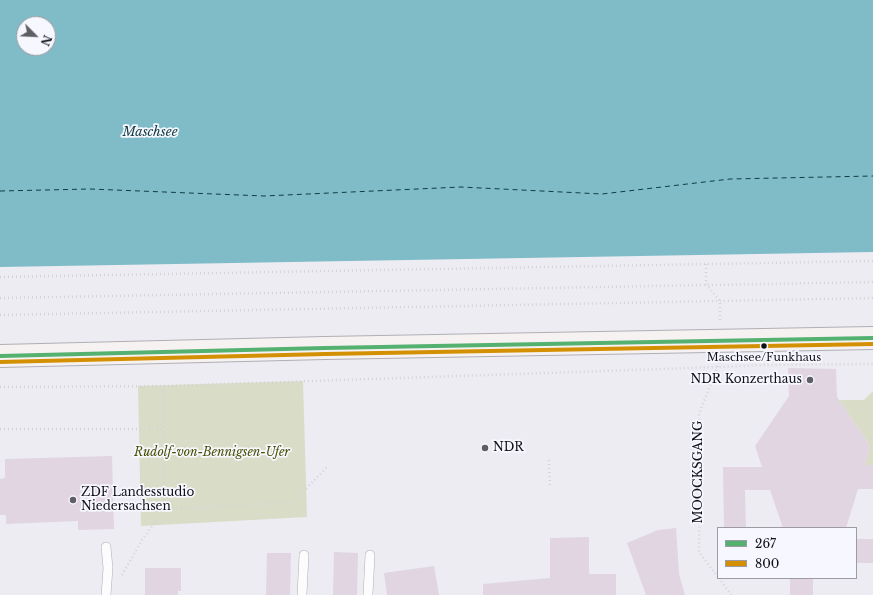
<!DOCTYPE html>
<html>
<head>
<meta charset="utf-8">
<style>
  body { margin:0 }
  #map { position:relative; width:873px; height:595px; overflow:hidden; background:#edecf3; font-family:"Libre Baskerville",serif }
  canvas { display:block }
  .legend { position:absolute; left:717px; top:527px; width:140px; height:52px; box-sizing:border-box; background:#f7f7ff; border:1px solid #9b9ba1; margin:0; padding:5px 7px; list-style:none; font-size:12px; color:#111115 }
  .legend li { display:flex; align-items:center; gap:8px; height:20px }
  .legend b { width:20px; border:1px solid #9b9ba1 }
  .north { position:absolute; left:16px; top:16px; width:40px; height:40px; box-sizing:border-box; background:#f7f7ff; border:1px solid #9b9ba1; border-radius:50%; rotate:114deg; font-size:11px; font-weight:700; line-height:16px; text-align:center; color:#111115 }
  .north::after { content:''; display:block; margin:auto; width:14px; height:18px; background:#5e5e63; clip-path:polygon(50% 0,100% 100%,50% 72%,0 100%) }
</style>
</head>
<body>
<div id="map">
<canvas width="873" height="595"></canvas>
<ul class="legend">
<li><b style="height:5px;background:#54b16f"></b>267</li>
<li><b style="height:5px;background:#d49003"></b>800</li>
</ul>
<div class="north">N</div>
</div>
<script>
const g = document.querySelector('canvas').getContext('2d');
g.lineJoin = 'round';
function paint(path, color) { g.fillStyle = color; g.fill(path, 'evenodd'); }
function trace(path, color, width, dash) { g.strokeStyle = color; g.lineWidth = width; g.lineCap = dash ? 'butt' : 'round'; g.setLineDash(dash || []); g.stroke(path); }
function label(font, color, halo, rows, align = 'center') {
  g.font = font + ' "Libre Baskerville",serif'; g.lineWidth = 3.5; g.setLineDash([]); g.textBaseline = 'middle'; g.strokeStyle = halo; g.fillStyle = color; for (const [text, x, y, turn = 0] of rows) {
    g.save(); g.translate(x, y); g.rotate((+turn || 0) * Math.PI / 180); g.textAlign = isNaN(turn) ? turn : align; if (halo) g.strokeText(text, 0, 0); g.fillText(text, 0, 0); g.restore();
  }
}
paint(new Path2D(`
  M 303,381 L 307,517 L 141,526 L 138,386 Z
  M 873,391 L 873,465 L 865,465 L 870,446 L 839,400 L 864,400 Z`), '#d9ddc7');
paint(new Path2D(`
  M 0,0 L 873,0 L 873,252 L 0,267 ZM 24,24 L 48,24 L 48,48 L 24,48 Z`), '#7fbcc8');
trace(new Path2D(`
  M 0,191 L 90,189 L 264,196 L 461,187 L 602,194 L 730,179 L 873,176`), '#123c42', 1, [5, 4]);
paint(new Path2D(`
  M 788,368 L 836,369 L 837,397 L 870,446 L 865,465 L 873,465 L 873,489 L 858,489 L 846,528 L 783,528 L 770,490 L 745,490 L 746,528 L 724,528 L 723,467 L 762,467 L 755,446 L 789,396 Z
  M 112,456 L 114,529 L 78,530 L 78,521 L 6,524 L 6,515 L 0,515 L 0,479 L 5,478 L 5,459 Z
  M 676,528 L 679,574 L 685,595 L 646,595 L 627,543 L 658,530 Z
  M 589,537 L 589,574 L 616,574 L 616,595 L 483,595 L 483,584 L 550,578 L 550,538 Z
  M 856,539 L 873,539 L 873,563 L 856,563 Z
  M 334,552 L 358,553 L 357,595 L 333,595 Z
  M 267,553 L 291,553 L 290,595 L 266,595 Z
  M 434,566 L 439,595 L 387,595 L 384,573 Z
  M 145,568 L 181,568 L 181,591 L 178,591 L 178,595 L 145,595 Z
  M 790,578 L 813,578 L 813,595 L 790,595 Z`), '#e0d5e1');
const lane = new Path2D(`
  M 106,595 L 108,568 L 106,547
  M 302,595 L 304,555
  M 368,595 L 370,555`);
const secondary = new Path2D(`
  M 0,356 L 325,348 L 873,338`);
trace(lane, '#afafb4', 10);
trace(secondary, '#afafb4', 24);
trace(new Path2D(`
  M 706,264 L 706,284 L 720,301 L 720,320
  M 0,277 L 873,261
  M 0,298 L 873,282
  M 0,315 L 873,298
  M 0,387 L 164,386 L 547,373 L 717,367 L 764,365 L 873,364
  M 0,429 L 163,429
  M 549,460 L 550,487
  M 164,509 L 293,502 L 327,467
  M 122,575 L 142,540 L 164,509 L 164,386
  M 718,577 L 699,552 L 700,492 L 699,414 L 720,361
  M 719,578 L 731,595`), '#d4d4d7', 2.5, [1, 3]);
trace(lane, '#fcfcfd', 9);
trace(secondary, '#f6f2f2', 22);
trace(new Path2D(`
  M 0,356 L 325,348 L 873,338`), '#54b16f', 4);
trace(new Path2D(`
  M 0,362 L 325,354 L 873,344`), '#d49003', 4);
for (const [x, y, r, color] of [
  [764,346,3.5,"#111115"],
  [810,380,4,"#5e5e63"],
  [485,448,4,"#5e5e63"],
  [73,500,4,"#5e5e63"]
]) { const dot = new Path2D(); dot.arc(x, y, r, 0, 2 * Math.PI); g.fillStyle = color; g.fill(dot); trace(dot, '#f7f7ff', 1.5); }
label('11px', '#111115', '#f7f7ff', [
  ["Maschsee/Funkhaus",764,358]
]);
label('12px', '#111115', '#f7f7ff', [
  ["NDR Konzerthaus",802,380,"right"],
  ["NDR",493,448],
  ["ZDF Landesstudio",81,493],
  ["Niedersachsen",81,507]
], 'left');
label('italic 12px', '#484f00', '#f7f7ff', [
  ["Rudolf-von-Bennigsen-Ufer",212,453]
]);
label('12px', '#111115', '#f7f7ff', [
  ["MOOCKSGANG",699,472,-90]
]);
label('italic 13px', '#123c42', '#f7f7ff', [
  ["Maschsee",150,132]
]);
</script>
</body>
</html>
